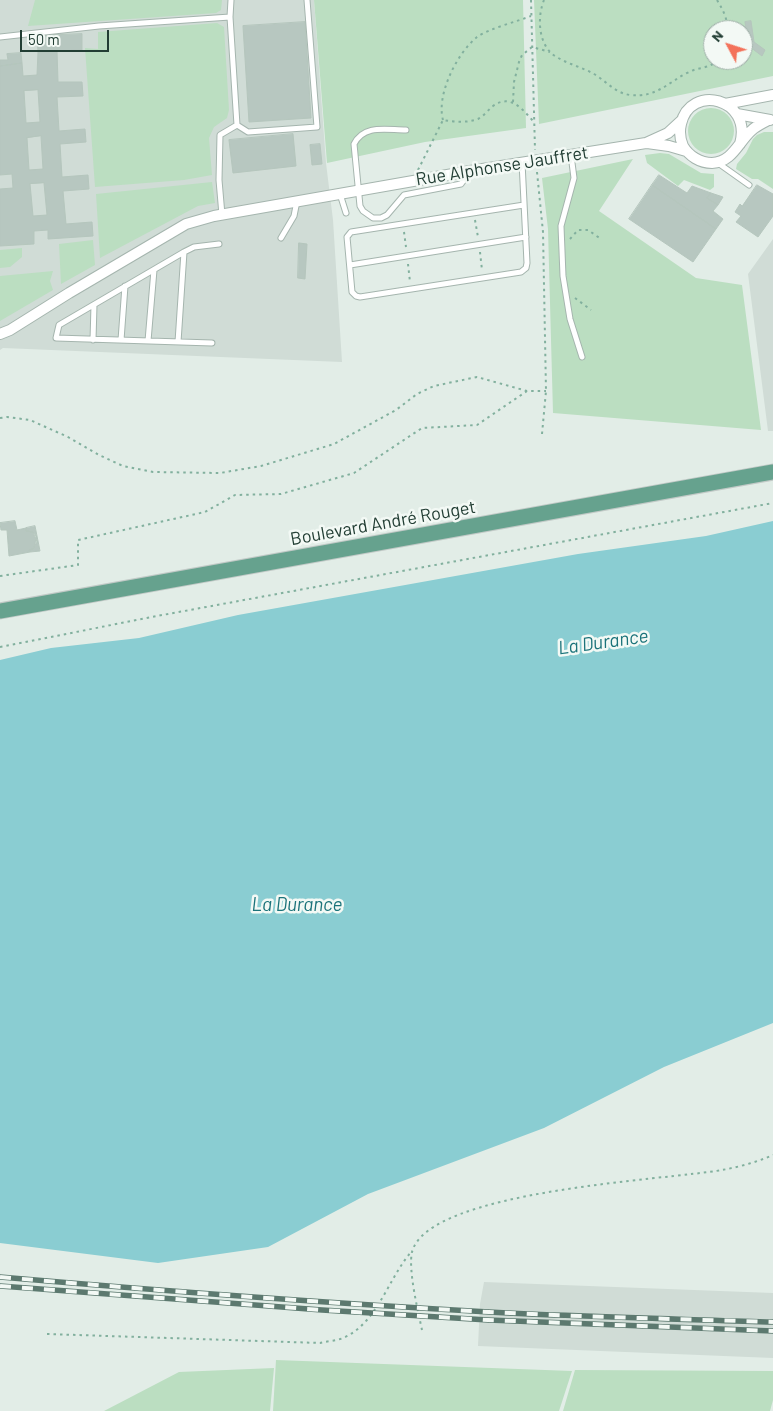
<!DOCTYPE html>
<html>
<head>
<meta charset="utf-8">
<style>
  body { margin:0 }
  #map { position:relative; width:773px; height:1411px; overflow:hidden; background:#e2ede7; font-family:Barlow,sans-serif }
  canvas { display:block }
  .north { position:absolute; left:703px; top:20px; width:50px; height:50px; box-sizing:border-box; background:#f3f9f5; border:1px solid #9faea8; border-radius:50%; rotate:310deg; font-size:14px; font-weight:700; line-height:20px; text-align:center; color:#223e34 }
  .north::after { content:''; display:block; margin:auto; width:18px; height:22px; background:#f3725a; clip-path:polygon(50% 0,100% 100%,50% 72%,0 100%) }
  .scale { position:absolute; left:20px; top:30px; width:89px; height:22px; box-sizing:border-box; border:2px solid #223e34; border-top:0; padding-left:6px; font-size:15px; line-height:18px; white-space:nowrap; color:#223e34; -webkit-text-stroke:4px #f3f9f5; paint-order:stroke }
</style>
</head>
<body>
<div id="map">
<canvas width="773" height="1411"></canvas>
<div class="north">N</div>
<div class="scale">50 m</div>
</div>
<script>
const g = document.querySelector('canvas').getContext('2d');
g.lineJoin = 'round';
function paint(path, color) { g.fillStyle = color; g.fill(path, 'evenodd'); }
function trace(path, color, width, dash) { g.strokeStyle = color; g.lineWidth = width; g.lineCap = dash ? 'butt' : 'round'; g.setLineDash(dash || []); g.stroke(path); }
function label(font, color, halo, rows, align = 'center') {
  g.font = font + ' Barlow,sans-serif'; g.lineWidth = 5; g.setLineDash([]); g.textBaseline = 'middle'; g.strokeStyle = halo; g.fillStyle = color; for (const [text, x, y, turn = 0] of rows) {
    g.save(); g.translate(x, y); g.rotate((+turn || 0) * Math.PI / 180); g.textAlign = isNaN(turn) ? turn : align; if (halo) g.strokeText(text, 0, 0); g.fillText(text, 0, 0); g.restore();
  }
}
paint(new Path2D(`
  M 0,0 L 314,0 L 326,163 L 333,220 L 342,362 L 3,348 L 0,350 Z
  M 773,239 L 773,431 L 768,431 L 748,274 Z
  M 484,1282 L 773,1293 L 773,1358 L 478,1346 L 480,1304 Z`), '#d0dcd6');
paint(new Path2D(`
  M 35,0 L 222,0 L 221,10 L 216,13 L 28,26 Z
  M 314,0 L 523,0 L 526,128 L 425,142 L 327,163 Z
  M 534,0 L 773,0 L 773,76 L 539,124 ZM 713,30 L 743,30 L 743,60 L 713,60 Z
  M 217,23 L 224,27 L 229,110 L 227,118 L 214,127 L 209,138 L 212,175 L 184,180 L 95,187 L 85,48 L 98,49 L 98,32 Z
  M688 131a23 23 0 1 1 46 0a23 23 0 1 1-46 0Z
  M 764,132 L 773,132 L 773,189 L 758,179 L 752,179 L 736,169 L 737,164 L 746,153 L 753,139 L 757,135 Z
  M 660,153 L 669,154 L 701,173 L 714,174 L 714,187 L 710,190 L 684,180 L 678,186 L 647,163 L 645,155 Z
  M 633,159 L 599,211 L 696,278 L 742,285 L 761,430 L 553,413 L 548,229 L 542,178 Z
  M 212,182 L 215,203 L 198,206 L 100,258 L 96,194 Z
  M 93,240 L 95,265 L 61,284 L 59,244 Z
  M 22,248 L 22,257 L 10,267 L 0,268 L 0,250 Z
  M 53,271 L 50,281 L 53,290 L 0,321 L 0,276 Z
  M 276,1360 L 572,1371 L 559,1411 L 273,1411 Z
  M 274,1368 L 270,1411 L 104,1411 L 179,1372 Z
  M 575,1370 L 773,1371 L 773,1400 L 770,1411 L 563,1411 Z`), '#bbdec1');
paint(new Path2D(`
  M 773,521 L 773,1023 L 664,1067 L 544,1128 L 368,1194 L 268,1247 L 158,1263 L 0,1243 L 0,660 L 51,648 L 139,638 L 238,615 L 578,554 L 706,536 Z`), '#8acdd2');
const building = new Path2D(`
  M 751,21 L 754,42 L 765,50 L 762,56 L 754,50 L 747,39 L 745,22 Z
  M 305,22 L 311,118 L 249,122 L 243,26 Z
  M 82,34 L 82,50 L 38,52 L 37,36 Z
  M 57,51 L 58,82 L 82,82 L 83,96 L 57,97 L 59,131 L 85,129 L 86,142 L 60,144 L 62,177 L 88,175 L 89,189 L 63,191 L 66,224 L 92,222 L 93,236 L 48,239 L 48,230 L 34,231 L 34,244 L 0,246 L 0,189 L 13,188 L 12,174 L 0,175 L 0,66 L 22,63 L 23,76 L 37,75 L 38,52 ZM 38,90 L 40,122 L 26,123 L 24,91 ZM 41,136 L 43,169 L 29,170 L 27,138 ZM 44,183 L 47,215 L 33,216 L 30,184 Z
  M 21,53 L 22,63 L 0,66 L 0,60 L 8,60 L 7,54 Z
  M 293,134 L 296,166 L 233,173 L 229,140 Z
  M 320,144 L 322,164 L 312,165 L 310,145 Z
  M 659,175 L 687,193 L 692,186 L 711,193 L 707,198 L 718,205 L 713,211 L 723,219 L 716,229 L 652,185 Z
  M 652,185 L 716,229 L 693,262 L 629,219 Z
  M 757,185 L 773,194 L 773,216 L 758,237 L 736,222 L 741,216 L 735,212 L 740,204 L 742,206 Z
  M 711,193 L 723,197 L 718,205 L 707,198 Z
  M 299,243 L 307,244 L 305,279 L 298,278 Z
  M 15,521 L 17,530 L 26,528 L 26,531 L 33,532 L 37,542 L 33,549 L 29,550 L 30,552 L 9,556 L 7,530 L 1,530 L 0,523 Z
  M 35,526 L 40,551 L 30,552 L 29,550 L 33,549 L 35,545 L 36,536 L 33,532 L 26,531 L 26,528 Z`);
paint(building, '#b7c7c0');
trace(building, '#b5c6bd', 1);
const service = new Path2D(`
  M 230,17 L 231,0
  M 0,37 L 99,26 L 230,17 L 237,125 L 220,135 L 219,180 L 222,215
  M 237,125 L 248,132 L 317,127 L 307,0
  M 406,130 C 386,130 364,124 354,144 L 360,206 L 363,211 L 373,218 L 381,218 L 387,215 L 404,195 L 461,184 L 469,173
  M 571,155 L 574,178 L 561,226 L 563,276 L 570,319 L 582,357
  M 522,162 L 527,263 L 526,268 L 521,272 L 360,297 L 356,296 L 352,292 L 347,237 L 351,232 L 524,205
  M 718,163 L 749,185
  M 340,194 L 346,213
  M 281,238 L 294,216 L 297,201
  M 350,265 L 526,237
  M 93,340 L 94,305
  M 121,340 L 125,286
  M 148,341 L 154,270
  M 178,342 L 184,252
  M 212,343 L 56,338 L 59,325 L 184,252 L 194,247 L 219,244`);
const minor = new Path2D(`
  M 725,104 L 773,95
  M 737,114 L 770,120
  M 647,143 L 669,146 L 686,151
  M 740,144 C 753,98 690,83 681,124 C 679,132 680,139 683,146 C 689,156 700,163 712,163 C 733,162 738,142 752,130 C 756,126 763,123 768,120
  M 0,334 L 10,330 L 69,293 L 186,224 L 214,216 L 470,171 L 646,143 L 668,133 L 681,121`);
const primary = new Path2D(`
  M 0,611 L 773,472`);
trace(service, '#a5b5ae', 7);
trace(minor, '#a5b5ae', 12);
trace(primary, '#c1c9c6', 17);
trace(new Path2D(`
  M 531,0 L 535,150
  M 544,0 C 537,17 538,45 555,56 C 567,64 582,67 594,74 C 606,81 615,93 630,95 C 657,98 668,82 689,72 C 698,67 710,69 717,60
  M 717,0 C 723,10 728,19 727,30
  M 513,102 L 514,82 L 519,62 L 522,55 L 532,47 L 550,52
  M 443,120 C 436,95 457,53 477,37 C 490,28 516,22 531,16
  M 418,170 L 443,120 C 455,122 467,123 478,119 C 484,116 488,110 493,106 C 511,93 523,110 534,122
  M 537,172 L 543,232 L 546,391 L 542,434
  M 475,220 L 478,237
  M 404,232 L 406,247
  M 570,239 L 578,230 L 588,230 L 601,239
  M 480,252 L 482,270
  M 408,264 L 410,282
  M 575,298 L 591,310
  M 0,418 L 7,417 L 30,420 L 68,437 L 99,455 L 123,466 L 153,472 L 220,473 L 261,466 L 334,444 L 396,410 L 417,394 L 434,386 L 477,377 L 527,391 L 546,391
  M 0,576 L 78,565 L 78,540 L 205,512 L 235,495 L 281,494 L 354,473 L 422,428 L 477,425 L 527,391
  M 0,647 L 157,616 L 773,503
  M 422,1330 C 418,1311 408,1270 412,1252 C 428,1190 666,1180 722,1170 C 739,1167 757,1162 773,1155
  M 47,1334 L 320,1343 C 327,1341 336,1341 343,1338 C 378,1323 388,1278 412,1251`), '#82b09e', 2, [2.5, 4]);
trace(service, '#fff', 5);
trace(minor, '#fff', 10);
trace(primary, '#66a28e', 15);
const rail = new Path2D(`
  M 0,1277 C 163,1291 326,1303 489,1312 C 584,1317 678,1319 773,1322
  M 0,1286 L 322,1310 L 488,1320 L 773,1331`);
trace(rail, '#5c796f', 5.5);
trace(rail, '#f3f9f5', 4, [11]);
label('18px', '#223e34', '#f3f9f5', [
  ["Rue Alphonse Jauffret",502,166,-9],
  ["Boulevard André Rouget",383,523,-10]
]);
label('italic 19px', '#1b737a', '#f3f9f5', [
  ["La Durance",603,642,-8],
  ["La Durance",297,905]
]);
</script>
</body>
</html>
